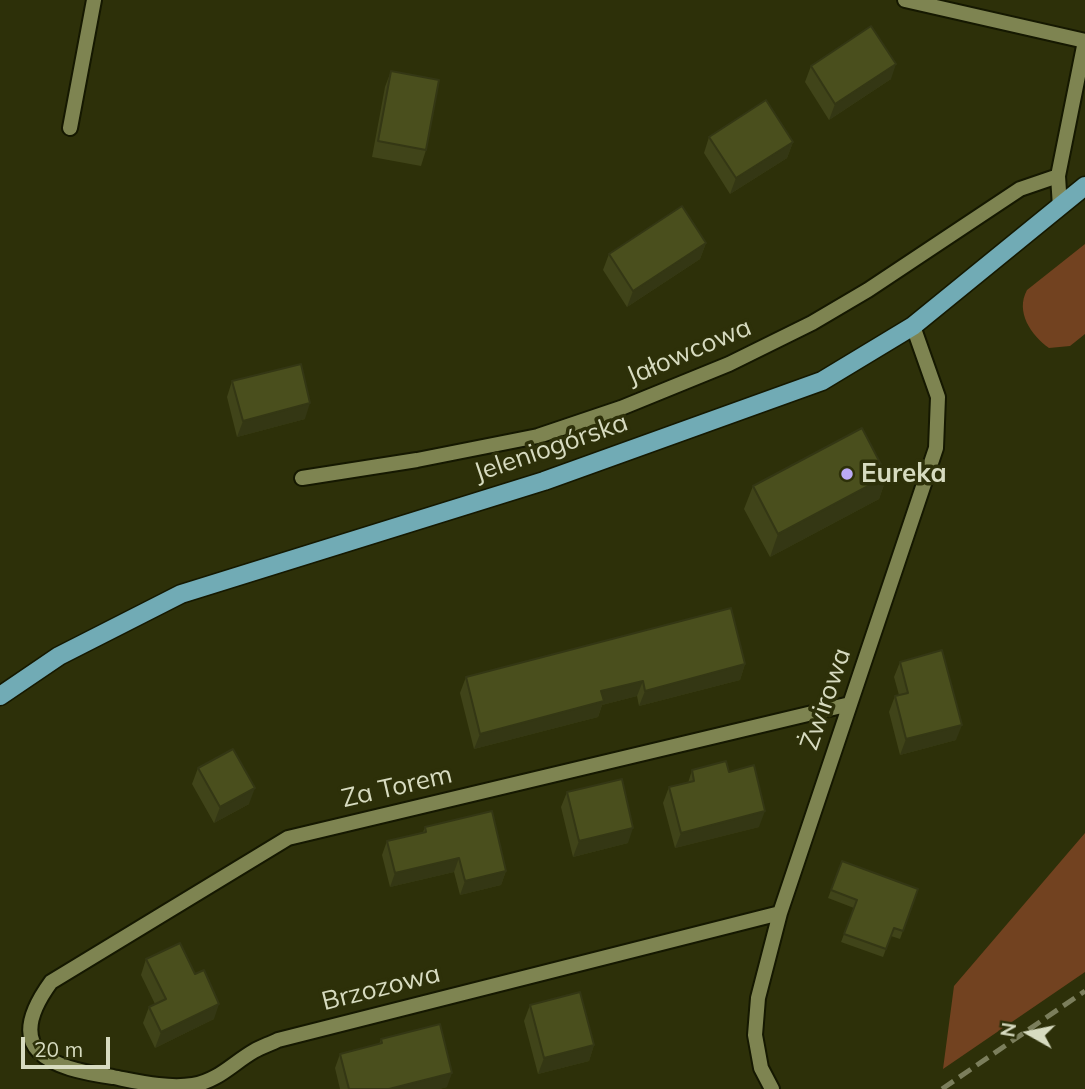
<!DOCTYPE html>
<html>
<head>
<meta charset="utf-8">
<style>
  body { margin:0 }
  #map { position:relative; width:1085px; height:1089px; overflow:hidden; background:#2d3009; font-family:Mulish,sans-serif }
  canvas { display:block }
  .north { position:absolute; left:994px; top:998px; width:70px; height:70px; -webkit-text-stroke:5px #2d3009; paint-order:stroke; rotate:279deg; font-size:19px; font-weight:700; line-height:28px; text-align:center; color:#d7dbc0 }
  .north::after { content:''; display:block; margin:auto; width:24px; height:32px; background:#d7dbc0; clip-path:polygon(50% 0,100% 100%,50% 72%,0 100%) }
  .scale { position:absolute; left:21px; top:1037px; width:89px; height:32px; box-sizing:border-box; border:4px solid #d7dbc0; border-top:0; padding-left:9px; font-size:21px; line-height:24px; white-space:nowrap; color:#d7dbc0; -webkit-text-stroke:5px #2d3009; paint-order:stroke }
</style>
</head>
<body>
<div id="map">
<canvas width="1085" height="1089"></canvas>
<div class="north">N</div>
<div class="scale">20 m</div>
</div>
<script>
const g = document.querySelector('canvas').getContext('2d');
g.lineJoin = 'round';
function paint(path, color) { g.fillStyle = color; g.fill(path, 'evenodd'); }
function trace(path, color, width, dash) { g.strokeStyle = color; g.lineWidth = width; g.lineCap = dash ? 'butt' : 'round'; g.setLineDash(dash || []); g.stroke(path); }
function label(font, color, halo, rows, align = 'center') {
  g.font = font + ' Mulish,sans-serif'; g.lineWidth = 7; g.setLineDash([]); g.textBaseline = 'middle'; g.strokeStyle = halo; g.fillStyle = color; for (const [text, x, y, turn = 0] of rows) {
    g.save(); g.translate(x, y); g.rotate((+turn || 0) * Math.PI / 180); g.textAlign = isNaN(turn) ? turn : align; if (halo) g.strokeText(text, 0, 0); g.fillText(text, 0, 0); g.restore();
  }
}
paint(new Path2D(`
  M 1085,244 L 1085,334 L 1070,346 L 1049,348 C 1031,335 1015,312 1027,290 Z
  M 1085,833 L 1085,972 L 943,1069 L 954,986 Z`), '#724220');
const street = new Path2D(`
  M 905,0 L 1085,41
  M 70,128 L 94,0
  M 1060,207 L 1058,176 L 1085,41
  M 302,478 L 417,460 L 538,436 L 621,408 L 729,364 L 812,323 L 868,290 L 1020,189 L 1058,176
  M 780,913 L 278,1040 C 270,1044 261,1047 254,1051 C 233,1063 218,1081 193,1085 C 167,1089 139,1082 113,1077 C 51,1068 0,1052 51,982 L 288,838 L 850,704
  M 772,1089 L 761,1068 L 755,1035 L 758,998 L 780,913 L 936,448 L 938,397 L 913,326`);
const primary = new Path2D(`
  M 0,696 L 59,656 L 181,594 L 544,481 L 822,381 L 913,326 L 1085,186`);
trace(street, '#151801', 18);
trace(primary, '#151801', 21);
trace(street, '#7e8451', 14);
trace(primary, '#71abb5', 18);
trace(new Path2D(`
  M 942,1089 L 1085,991`), '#7b7e5c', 5, [14, 7]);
paint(new Path2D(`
  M 811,66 L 891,79 L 829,120 L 805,82 Z
  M 391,71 L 426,150 L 421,166 L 372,157 L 385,87 Z
  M 709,137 L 793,142 L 787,158 L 730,194 L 704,153 Z
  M 706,243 L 700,259 L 627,307 L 603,270 L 609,254 Z
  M 232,381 L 305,419 L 237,437 L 227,397 Z
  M 887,476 L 879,499 L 770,557 L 744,509 L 753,486 Z
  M 900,662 L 956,740 L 900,755 L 889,712 L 895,696 L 899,695 L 894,677 Z
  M 745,664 L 740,680 L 639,706 L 637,696 L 602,705 L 598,717 L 474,749 L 460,693 L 466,677 Z
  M 198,768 L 249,804 L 214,823 L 192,784 Z
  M 692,770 L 729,772 L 759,827 L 675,848 L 663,803 L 669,787 L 688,783 Z
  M 567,792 L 628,843 L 573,857 L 561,807 Z
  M 425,827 L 506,871 L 501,885 L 460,895 L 454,872 L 390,887 L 382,855 L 387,841 L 423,832 Z
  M 842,861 L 918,889 L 900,939 L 891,936 L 883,957 L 841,942 L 854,908 L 828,898 Z
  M 146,959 L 214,1019 L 155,1048 L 143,1023 L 149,1007 L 155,1004 L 141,975 Z
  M 530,1005 L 594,1045 L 589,1061 L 538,1074 L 524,1021 Z
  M 381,1039 L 447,1087 L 439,1089 L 340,1089 L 335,1068 L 340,1054 L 379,1044 Z`), '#404419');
paint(new Path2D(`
  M 896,64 L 891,79 L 829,120 L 835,104 Z
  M 793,142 L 787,158 L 730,194 L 736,178 Z
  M 706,243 L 700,259 L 627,307 L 633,291 Z
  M 310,403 L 305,419 L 237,437 L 243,421 Z
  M 887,476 L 879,499 L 770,557 L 778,534 Z
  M 745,664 L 740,680 L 639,706 L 645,691 Z
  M 643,681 L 637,696 L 602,705 L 598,717 L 474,749 L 480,734 L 601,691 Z
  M 962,725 L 956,740 L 900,755 L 906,739 Z
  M 255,788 L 249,804 L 214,823 L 220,807 Z
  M 765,811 L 759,827 L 675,848 L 681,833 Z
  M 633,828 L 628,843 L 573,857 L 579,841 Z
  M 459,858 L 454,872 L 390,887 L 395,873 Z
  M 506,871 L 501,885 L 460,895 L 465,881 Z
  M 219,1004 L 214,1019 L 155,1048 L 161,1032 Z
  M 594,1045 L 589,1061 L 538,1074 L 544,1058 Z
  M 452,1073 L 447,1087 L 439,1089 L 389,1089 Z`), '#343714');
const building = new Path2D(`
  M 871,26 L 896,64 L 835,104 L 811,66 Z
  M 391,71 L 439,80 L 426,150 L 378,141 Z
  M 766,100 L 793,142 L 736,178 L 709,137 Z
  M 682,206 L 706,243 L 633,291 L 609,254 Z
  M 301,364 L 310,403 L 243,421 L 232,381 Z
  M 862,428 L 887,476 L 778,534 L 753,486 Z
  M 731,608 L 745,664 L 645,691 L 643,681 L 601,691 L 604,701 L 480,734 L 466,677 Z
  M 942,650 L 962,725 L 906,739 L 895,696 L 908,693 L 900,662 Z
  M 233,749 L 255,788 L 220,807 L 198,768 Z
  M 726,761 L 729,772 L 754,765 L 765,811 L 681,833 L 669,787 L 694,781 L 692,770 Z
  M 622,779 L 633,828 L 579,841 L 567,792 Z
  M 492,811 L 506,871 L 465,881 L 459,858 L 395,873 L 387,841 L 426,832 L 425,827 Z
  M 842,861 L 918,889 L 903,931 L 894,928 L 886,949 L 844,934 L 857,900 L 831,890 Z
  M 180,943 L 195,974 L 204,970 L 219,1004 L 161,1032 L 149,1007 L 166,999 L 146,959 Z
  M 580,992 L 594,1045 L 544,1058 L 530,1005 Z
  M 440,1024 L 452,1073 L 389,1089 L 349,1089 L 340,1054 L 382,1043 L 381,1039 Z`);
paint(building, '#4a4f1d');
trace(building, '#343714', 2);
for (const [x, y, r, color] of [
  [847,474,7,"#bbaaf6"]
]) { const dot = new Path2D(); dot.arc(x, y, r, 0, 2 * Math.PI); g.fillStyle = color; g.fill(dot); trace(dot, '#2d3009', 2.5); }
label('26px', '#d7dbc0', '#2d3009', [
  ["Jałowcowa",689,352,-23],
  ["Jeleniogórska",551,448,-19],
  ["Żwirowa",826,699,-71],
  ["Za Torem",397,787,-13],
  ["Brzozowa",381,988,-14]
]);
label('bold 26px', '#d7dbc0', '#2d3009', [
  ["Eureka",861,474]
], 'left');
</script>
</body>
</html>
